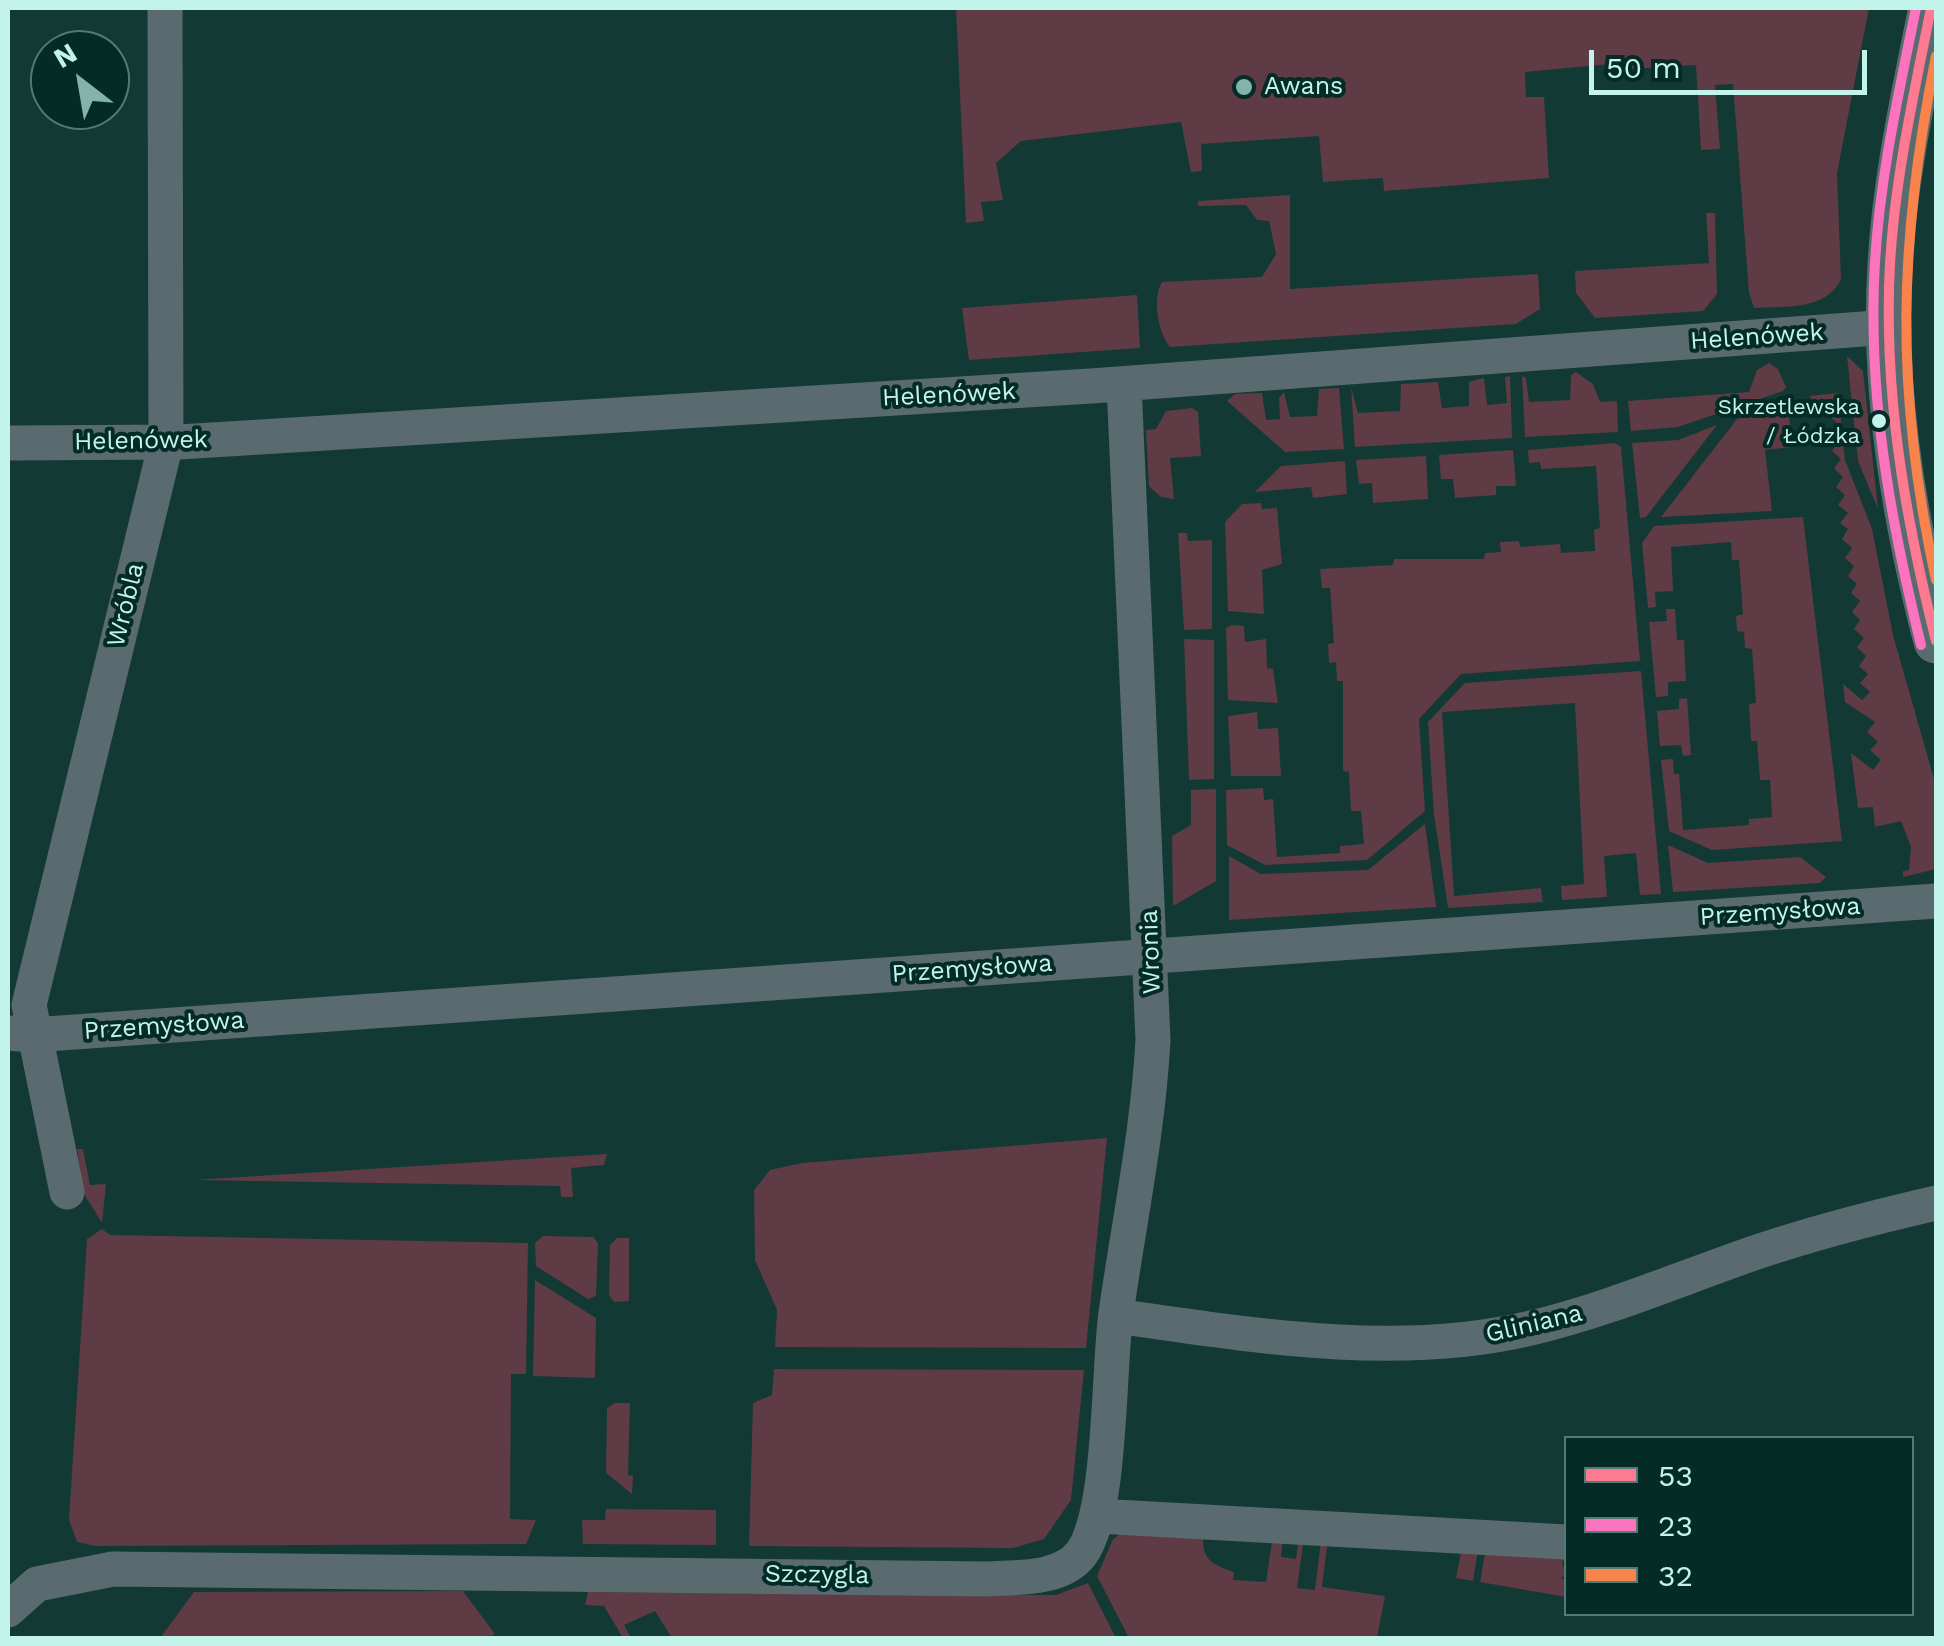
<!DOCTYPE html>
<html>
<head>
<meta charset="utf-8">
<style>
  body { margin:0 }
  #map { position:relative; width:1944px; height:1646px; overflow:hidden; background:#123934; font-family:"Work Sans",sans-serif }
  canvas { display:block }
  .frame { position:absolute; inset:0; border:10px solid #c2f4eb; pointer-events:none }
  .legend { position:absolute; left:1564px; top:1436px; width:350px; height:180px; box-sizing:border-box; background:#052b26; border:2px solid #517b75; margin:0; padding:12px 18px; list-style:none; font-size:30px; color:#c2f4eb }
  .legend li { display:flex; align-items:center; gap:20px; height:50px }
  .legend b { width:50px; border:2px solid #517b75 }
  .north { position:absolute; left:30px; top:30px; width:100px; height:100px; box-sizing:border-box; background:#052b26; border:2px solid #517b75; border-radius:50%; rotate:329deg; font-size:28px; font-weight:700; line-height:40px; text-align:center; color:#c2f4eb }
  .north::after { content:''; display:block; margin:auto; width:35px; height:45px; background:#84b3ab; clip-path:polygon(50% 0,100% 100%,50% 72%,0 100%) }
  .scale { position:absolute; left:1589px; top:50px; width:278px; height:45px; box-sizing:border-box; border:5px solid #c2f4eb; border-top:0; padding-left:12px; font-size:30px; line-height:35px; white-space:nowrap; color:#c2f4eb; -webkit-text-stroke:8px #052b26; paint-order:stroke }
</style>
</head>
<body>
<div id="map">
<canvas width="1944" height="1646"></canvas>
<div class="frame"></div>
<ul class="legend">
<li><b style="height:12px;background:#fe7a93"></b>53</li>
<li><b style="height:12px;background:#fc73be"></b>23</li>
<li><b style="height:12px;background:#f8844c"></b>32</li>
</ul>
<div class="north">N</div>
<div class="scale">50 m</div>
</div>
<script>
const g = document.querySelector('canvas').getContext('2d');
g.lineJoin = 'round';
function paint(path, color) { g.fillStyle = color; g.fill(path, 'evenodd'); }
function trace(path, color, width, dash) { g.strokeStyle = color; g.lineWidth = width; g.lineCap = dash ? 'butt' : 'round'; g.setLineDash(dash || []); g.stroke(path); }
function label(font, color, halo, rows, align = 'center') {
  g.font = font + ' "Work Sans",sans-serif'; g.lineWidth = 8; g.setLineDash([]); g.textBaseline = 'middle'; g.strokeStyle = halo; g.fillStyle = color; for (const [text, x, y, turn = 0] of rows) {
    g.save(); g.translate(x, y); g.rotate((+turn || 0) * Math.PI / 180); g.textAlign = isNaN(turn) ? turn : align; if (halo) g.strokeText(text, 0, 0); g.fillText(text, 0, 0); g.restore();
  }
}
paint(new Path2D(`
  M 956,8 L 1869,8 L 1837,173 L 1841,280 C 1824,311 1785,306 1754,308 L 1749,293 L 1733,84 L 1715,85 L 1720,149 L 1701,150 L 1696,65 L 1611,70 L 1610,64 L 1525,72 L 1526,97 L 1544,97 L 1549,178 L 1384,191 L 1383,178 L 1323,182 L 1319,136 L 1201,144 L 1202,171 L 1191,172 L 1181,122 L 1021,141 L 996,163 L 1003,200 L 981,202 L 984,221 L 966,223 Z
  M 1290,195 L 1290,289 L 1538,274 L 1540,309 L 1516,324 L 1170,347 C 1158,333 1152,298 1162,282 L 1262,277 L 1276,254 L 1269,221 L 1257,220 L 1246,205 L 1198,206 L 1198,201 Z
  M 1706,213 L 1715,213 L 1717,294 L 1703,311 L 1595,318 L 1576,293 L 1575,271 L 1709,263 Z
  M 1137,295 L 1140,348 L 969,360 L 962,308 Z
  M 1847,356 L 1863,371 L 1878,509 L 1858,461 Z
  M 1769,363 L 1778,369 L 1786,387 L 1783,391 L 1678,427 L 1631,431 L 1628,401 L 1749,392 L 1757,370 Z
  M 1576,372 L 1593,384 L 1600,402 L 1617,401 L 1618,432 L 1525,437 L 1522,376 L 1526,378 L 1529,402 L 1570,400 L 1571,375 Z
  M 1510,376 L 1512,438 L 1355,447 L 1351,387 L 1358,413 L 1400,411 L 1401,384 L 1438,382 L 1442,408 L 1469,406 L 1469,382 L 1484,378 L 1487,405 L 1507,403 L 1505,377 Z
  M 1339,388 L 1344,449 L 1285,452 L 1227,401 L 1235,394 L 1262,393 L 1266,420 L 1280,419 L 1279,398 L 1284,392 L 1290,417 L 1317,416 L 1319,389 Z
  M 1838,393 L 1845,460 L 1872,529 L 1893,635 L 1936,786 L 1936,869 L 1903,877 L 1903,871 L 1909,870 L 1911,847 L 1901,821 L 1875,827 L 1873,807 L 1858,808 L 1851,753 L 1873,770 L 1881,760 L 1870,750 L 1878,742 L 1867,732 L 1875,722 L 1845,702 L 1843,684 L 1862,700 L 1870,692 L 1860,683 L 1868,674 L 1859,666 L 1866,656 L 1857,647 L 1864,638 L 1854,629 L 1860,620 L 1852,612 L 1860,601 L 1851,593 L 1857,584 L 1848,576 L 1854,566 L 1845,558 L 1852,548 L 1842,539 L 1848,529 L 1840,523 L 1848,513 L 1838,505 L 1845,495 L 1836,487 L 1843,477 L 1834,468 L 1841,459 L 1832,451 L 1839,441 L 1831,432 L 1837,423 L 1809,396 Z
  M 1788,402 L 1792,447 L 1765,450 L 1772,511 L 1661,517 L 1737,419 Z
  M 1192,408 L 1198,412 L 1201,456 L 1170,458 L 1174,499 L 1161,497 L 1149,486 L 1146,430 L 1156,429 L 1166,411 Z
  M 1717,425 L 1646,517 L 1640,518 L 1632,443 L 1678,440 Z
  M 1615,443 L 1621,447 L 1640,661 L 1461,674 L 1419,719 L 1425,811 L 1367,860 L 1265,865 L 1227,845 L 1226,790 L 1263,788 L 1264,800 L 1273,799 L 1277,857 L 1340,853 L 1340,846 L 1364,844 L 1361,811 L 1351,811 L 1349,772 L 1343,771 L 1343,681 L 1337,681 L 1336,662 L 1329,663 L 1328,644 L 1334,643 L 1330,588 L 1322,588 L 1320,569 L 1393,565 L 1394,559 L 1484,559 L 1485,553 L 1501,552 L 1500,542 L 1519,541 L 1520,547 L 1560,544 L 1561,553 L 1595,551 L 1594,530 L 1600,528 L 1596,466 L 1541,469 L 1540,462 L 1529,463 L 1528,450 Z
  M 1513,450 L 1516,486 L 1496,486 L 1496,495 L 1455,498 L 1453,479 L 1441,479 L 1439,455 Z
  M 1426,456 L 1428,499 L 1373,503 L 1372,483 L 1359,484 L 1356,460 Z
  M 1345,461 L 1347,494 L 1313,498 L 1311,487 L 1255,492 L 1281,466 Z
  M 1261,503 L 1262,509 L 1277,508 L 1282,564 L 1262,570 L 1264,614 L 1228,611 L 1225,522 L 1242,504 Z
  M 1803,517 L 1842,841 L 1712,850 L 1669,831 L 1661,760 L 1673,759 L 1674,774 L 1679,774 L 1683,830 L 1749,825 L 1749,819 L 1772,817 L 1770,780 L 1760,780 L 1757,741 L 1751,741 L 1749,704 L 1756,703 L 1752,649 L 1745,648 L 1744,632 L 1737,631 L 1736,616 L 1743,614 L 1739,560 L 1732,560 L 1731,542 L 1671,547 L 1673,591 L 1655,592 L 1656,607 L 1648,608 L 1642,543 L 1654,526 Z
  M 1178,533 L 1187,533 L 1188,541 L 1212,540 L 1212,629 L 1184,630 Z
  M 1666,609 L 1675,609 L 1677,640 L 1684,640 L 1686,681 L 1668,682 L 1668,696 L 1656,697 L 1649,622 L 1667,621 Z
  M 1231,625 L 1244,626 L 1245,642 L 1266,639 L 1267,668 L 1273,669 L 1278,703 L 1228,700 L 1226,628 Z
  M 1184,639 L 1214,640 L 1214,779 L 1189,780 Z
  M 1641,671 L 1661,894 L 1640,895 L 1636,853 L 1604,856 L 1607,897 L 1562,900 L 1561,886 L 1584,884 L 1575,703 L 1442,712 L 1454,896 L 1541,888 L 1543,902 L 1448,908 L 1434,814 L 1428,722 L 1465,683 Z
  M 1687,698 L 1691,755 L 1683,756 L 1681,745 L 1660,746 L 1657,711 L 1679,709 L 1679,699 Z
  M 1257,712 L 1258,729 L 1278,728 L 1281,776 L 1231,776 L 1228,716 Z
  M 1216,789 L 1216,881 L 1173,906 L 1172,836 L 1191,825 L 1191,790 Z
  M 1425,824 L 1436,907 L 1229,920 L 1229,856 L 1261,874 L 1368,870 Z
  M 1668,845 L 1708,863 L 1800,857 L 1826,877 L 1820,883 L 1673,892 Z
  M 1107,1138 L 1086,1348 L 775,1347 L 777,1310 L 755,1260 L 754,1190 L 770,1170 L 802,1163 Z
  M 77,1149 L 83,1149 L 90,1185 L 106,1184 L 102,1223 L 84,1194 Z
  M 607,1154 L 604,1165 L 571,1168 L 573,1197 L 561,1197 L 560,1186 L 194,1180 Z
  M 102,1229 L 110,1235 L 528,1243 L 526,1374 L 511,1374 L 510,1519 L 536,1520 L 526,1544 L 96,1546 L 77,1542 L 69,1520 L 87,1239 Z
  M 543,1236 L 593,1237 L 598,1243 L 596,1296 L 588,1299 L 536,1266 L 535,1243 Z
  M 617,1238 L 629,1238 L 629,1301 L 614,1302 L 609,1295 L 610,1245 Z
  M 535,1280 L 596,1318 L 595,1378 L 533,1376 Z
  M 774,1369 L 1084,1370 L 1071,1500 L 1044,1539 L 1013,1548 L 749,1546 L 753,1403 L 772,1395 Z
  M 615,1403 L 630,1403 L 628,1475 L 633,1476 L 632,1494 L 606,1473 L 607,1408 Z
  M 606,1509 L 716,1510 L 716,1545 L 583,1544 L 582,1520 L 605,1520 Z
  M 1123,1532 L 1203,1537 C 1202,1561 1214,1565 1234,1572 L 1233,1580 L 1266,1582 L 1272,1541 L 1283,1536 L 1281,1557 L 1296,1559 L 1299,1537 L 1304,1537 L 1297,1588 L 1315,1590 L 1321,1539 L 1328,1539 L 1322,1587 L 1385,1596 L 1377,1638 L 1129,1638 L 1097,1576 L 1113,1539 Z
  M 1462,1547 L 1566,1558 L 1562,1562 L 1566,1575 L 1561,1578 L 1566,1581 L 1566,1597 L 1480,1582 L 1485,1553 L 1478,1550 L 1473,1581 L 1456,1578 Z
  M 1088,1583 L 1116,1638 L 672,1638 L 655,1611 L 624,1625 L 631,1638 L 623,1638 L 604,1606 L 585,1605 L 588,1592 L 1056,1595 Z
  M 463,1591 L 495,1634 L 488,1638 L 160,1638 L 194,1592 Z`), '#5e3b45');
trace(new Path2D(`
  M 8,443 L 179,442 L 1091,386 L 1890,327
  M 8,1033 L 32,1035 L 1936,901
  M 67,1192 L 29,1005 L 166,443 L 165,8
  M 1116,1316 C 1250,1335 1397,1360 1531,1328 C 1607,1310 1679,1279 1754,1253 C 1813,1233 1875,1217 1936,1203
  M 1097,1516 L 1566,1542
  M 8,1610 L 37,1584 L 113,1569 L 988,1579 C 1017,1577 1061,1580 1081,1554 C 1112,1513 1108,1369 1116,1313 C 1129,1222 1148,1132 1153,1040 L 1124,384`), '#5a6b70', 35);
trace(new Path2D(`
  M 1931,8 C 1914,92 1895,177 1890,264 C 1882,389 1904,520 1936,641`), '#5a6b70', 45);
trace(new Path2D(`
  M 1931,8 C 1914,93 1895,178 1890,264 C 1883,392 1905,517 1936,641`), '#fe7a93', 10);
trace(new Path2D(`
  M 1916,8 C 1899,92 1880,176 1875,262 C 1867,392 1890,519 1921,645`), '#fc73be', 10);
trace(new Path2D(`
  M 1936,56 C 1898,244 1895,392 1936,580`), '#f8844c', 10);
for (const [x, y, r, color] of [
  [1244,87,10,"#84b3ab"],
  [1879,421,9,"#c2f4eb"]
]) { const dot = new Path2D(); dot.arc(x, y, r, 0, 2 * Math.PI); g.fillStyle = color; g.fill(dot); trace(dot, '#052b26', 4); }
label('22px', '#c2f4eb', '#052b26', [
  ["Skrzetlewska",1860,408],
  ["/ Łódzka",1860,437]
], 'right');
label('25px', '#c2f4eb', '#052b26', [
  ["Awans",1264,87]
], 'left');
label('25px', '#c2f4eb', '#052b26', [
  ["Helenówek",1757,337,-4],
  ["Helenówek",949,395,-3],
  ["Helenówek",141,441,-1],
  ["Wróbla",126,605,-76],
  ["Przemysłowa",1780,912,-4],
  ["Wronia",1151,952,-92],
  ["Przemysłowa",972,969,-4],
  ["Przemysłowa",164,1026,-4],
  ["Gliniana",1534,1324,-13],
  ["Szczygla",817,1575,1]
]);
</script>
</body>
</html>
